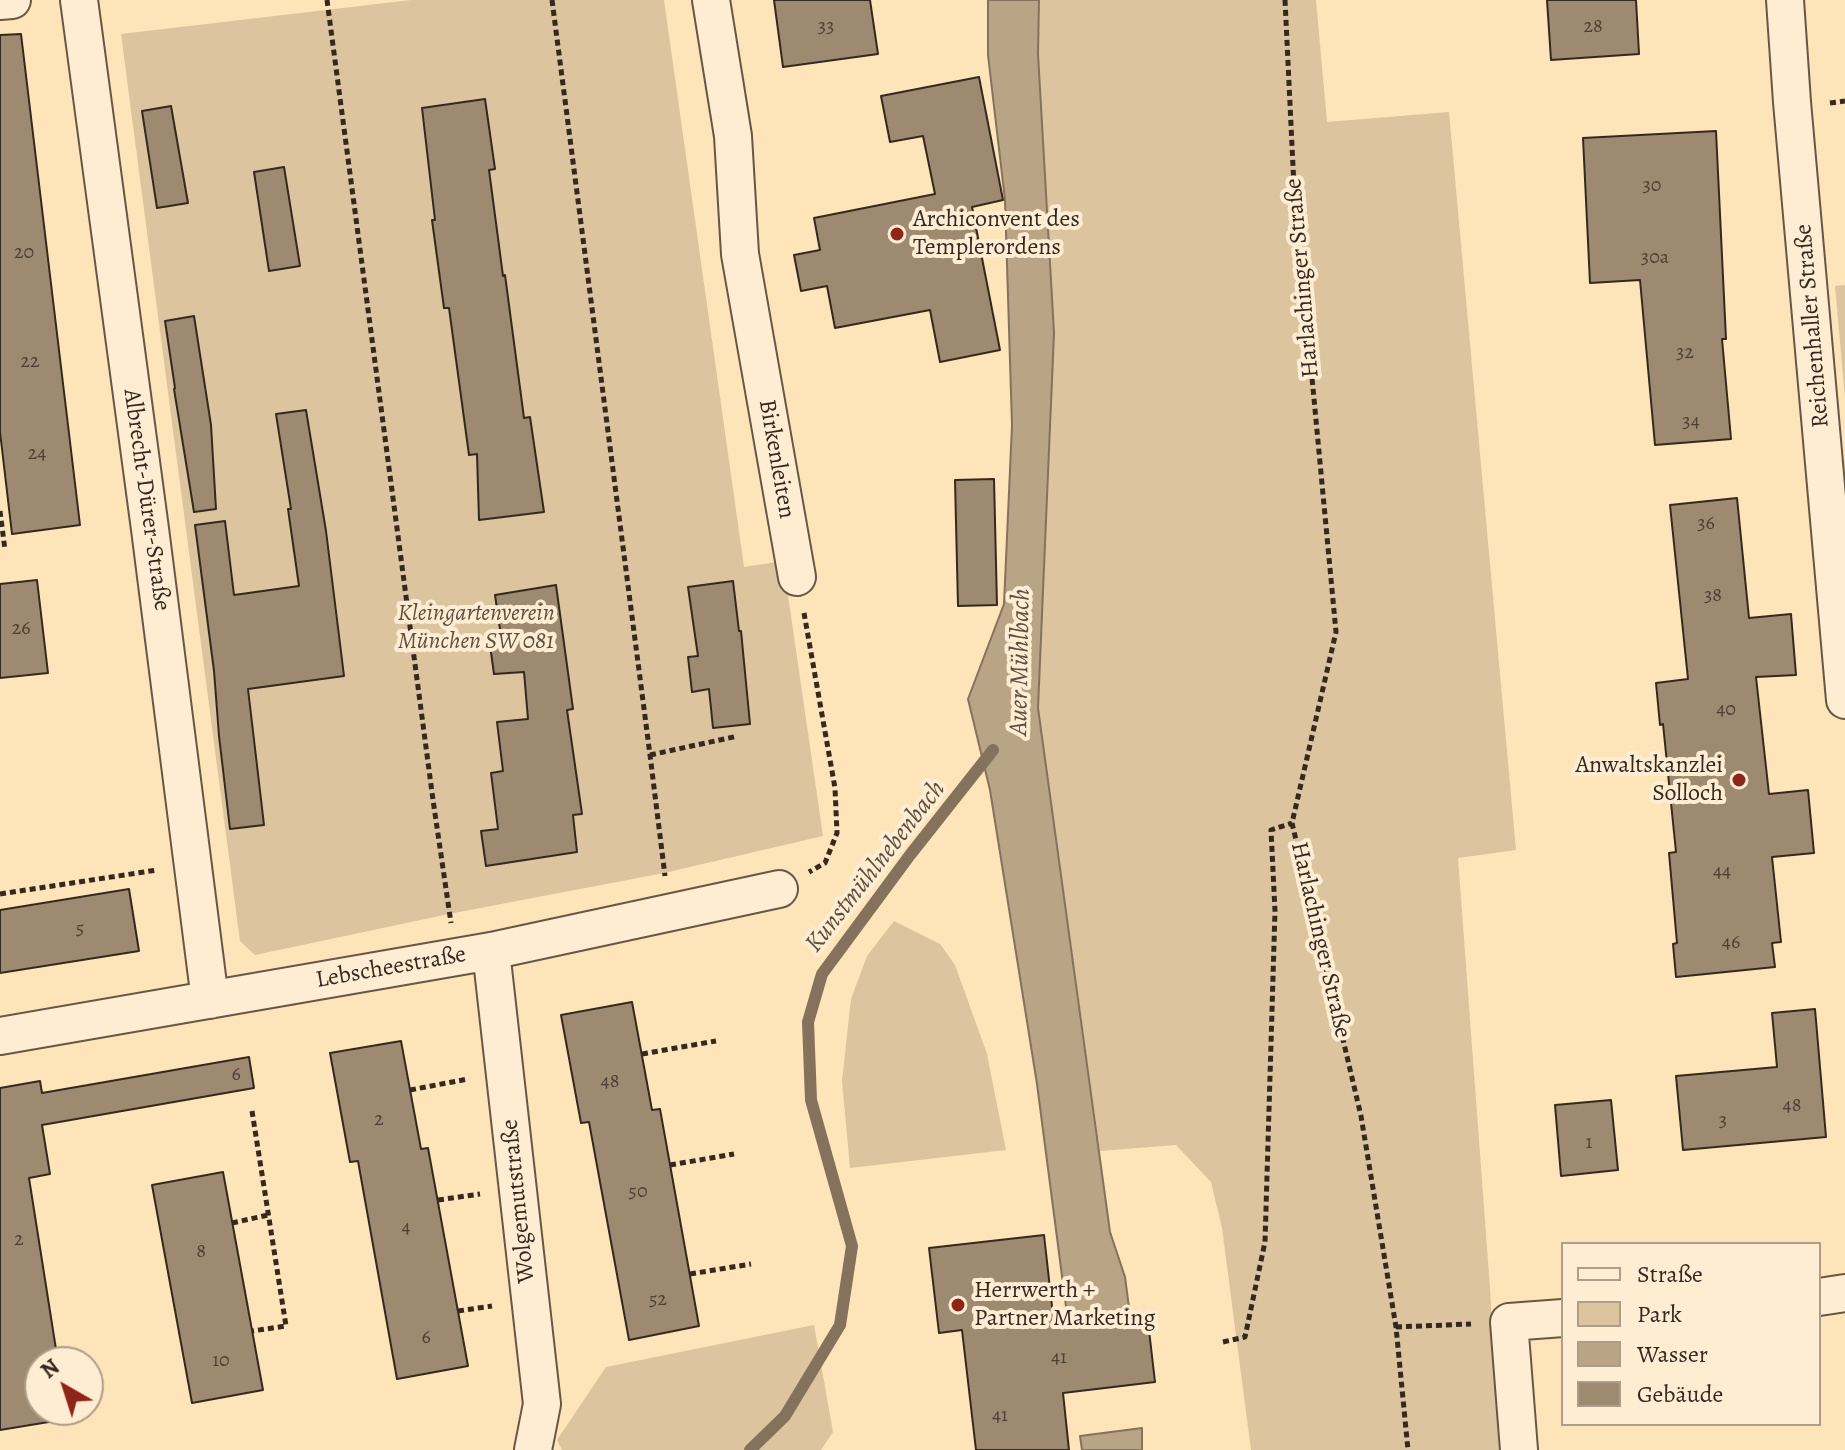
<!DOCTYPE html>
<html>
<head>
<meta charset="utf-8">
<style>
  body { margin:0 }
  #map { position:relative; width:1845px; height:1450px; overflow:hidden; background:#fee4b9; font-family:Alegreya,serif }
  canvas { display:block }
  .legend { position:absolute; left:1561px; top:1242px; width:260px; height:184px; box-sizing:border-box; background:#feedd2; border:2px solid #ad9e8b; margin:0; padding:10px 14px; list-style:none; font-size:24px; color:#342820 }
  .legend li { display:flex; align-items:center; gap:16px; height:40px }
  .legend b { width:40px; border:2px solid #ad9e8b }
  .north { position:absolute; left:24px; top:1346px; width:80px; height:80px; box-sizing:border-box; background:#feedd2; border:2px solid #ad9e8b; border-radius:50%; rotate:321deg; font-size:22px; font-weight:700; line-height:32px; text-align:center; color:#342820 }
  .north::after { content:''; display:block; margin:auto; width:28px; height:36px; background:#8f2418; clip-path:polygon(50% 0,100% 100%,50% 72%,0 100%) }
</style>
</head>
<body>
<div id="map">
<canvas width="1845" height="1450"></canvas>
<ul class="legend">
<li><b style="height:10px;background:#feedd2"></b>Straße</li>
<li><b style="height:22px;background:#dcc49f"></b>Park</li>
<li><b style="height:22px;background:#b9a485"></b>Wasser</li>
<li><b style="height:22px;background:#9d8a70"></b>Gebäude</li>
</ul>
<div class="north">N</div>
</div>
<script>
const g = document.querySelector('canvas').getContext('2d');
g.lineJoin = 'round';
function paint(path, color) { g.fillStyle = color; g.fill(path, 'evenodd'); }
function trace(path, color, width, dash) { g.strokeStyle = color; g.lineWidth = width; g.lineCap = dash ? 'butt' : 'round'; g.setLineDash(dash || []); g.stroke(path); }
function label(font, color, halo, rows, align = 'center') {
  g.font = font + ' Alegreya,serif'; g.lineWidth = 8; g.setLineDash([]); g.textBaseline = 'middle'; g.strokeStyle = halo; g.fillStyle = color; for (const [text, x, y, turn = 0] of rows) {
    g.save(); g.translate(x, y); g.rotate((+turn || 0) * Math.PI / 180); g.textAlign = isNaN(turn) ? turn : align; if (halo) g.strokeText(text, 0, 0); g.fillText(text, 0, 0); g.restore();
  }
}
paint(new Path2D(`
  M 411,0 L 664,0 L 744,567 L 783,561 L 823,836 L 664,873 L 449,914 L 255,955 L 240,941 L 121,34 Z
  M 1039,0 L 1316,0 L 1327,122 L 1449,112 L 1516,850 L 1458,858 L 1490,1288 L 1499,1450 L 1251,1450 L 1222,1228 L 1211,1182 L 1176,1145 L 1100,1151 L 1038,708 L 1054,333 L 1038,54 Z
  M 1845,285 L 1845,398 L 1835,286 Z
  M 894,921 L 940,944 L 955,965 L 987,1054 L 1006,1150 L 850,1168 L 842,1081 L 851,999 L 867,956 Z
  M 814,1325 L 833,1432 L 821,1450 L 562,1450 L 557,1440 L 606,1367 Z`), '#dcc49f');
const water = new Path2D(`
  M 988,0 L 1039,0 L 1038,54 L 1054,333 L 1038,708 L 1110,1232 L 1125,1277 L 1130,1315 L 1068,1322 L 1037,1084 L 990,790 L 968,699 L 1004,604 L 1012,425 L 1005,200 L 988,55 Z
  M 1142,1428 L 1142,1450 L 1082,1450 L 1080,1436 Z`);
paint(water, '#b9a485');
trace(water, '#84725d', 2);
trace(new Path2D(`
  M 750,1450 L 785,1416 L 840,1325 L 852,1246 L 811,1100 L 808,1022 L 822,974 L 910,855 L 993,750`), '#84725d', 12);
const building = new Path2D(`
  M 774,0 L 870,0 L 878,54 L 783,67 Z
  M 1547,0 L 1636,0 L 1639,54 L 1551,60 Z
  M 21,34 L 80,525 L 12,534 L 0,432 L 0,35 Z
  M 979,77 L 1003,200 L 972,207 L 1000,350 L 940,362 L 930,310 L 835,328 L 827,286 L 801,291 L 794,255 L 820,250 L 814,218 L 935,194 L 923,136 L 890,142 L 881,96 Z
  M 485,99 L 495,169 L 489,170 L 503,276 L 505,275 L 524,418 L 530,417 L 544,512 L 479,520 L 477,454 L 469,455 L 449,308 L 444,308 L 432,220 L 435,220 L 422,108 Z
  M 171,106 L 188,203 L 157,208 L 142,111 Z
  M 1716,131 L 1726,339 L 1722,339 L 1731,439 L 1655,445 L 1640,280 L 1590,283 L 1583,138 Z
  M 284,167 L 300,266 L 269,271 L 254,172 Z
  M 194,316 L 211,425 L 216,509 L 194,512 L 174,389 L 175,388 L 165,321 Z
  M 306,410 L 326,531 L 344,676 L 248,689 L 264,825 L 230,829 L 219,736 L 214,671 L 195,525 L 225,521 L 234,595 L 299,586 L 288,509 L 291,509 L 276,414 Z
  M 994,479 L 997,605 L 958,606 L 955,480 Z
  M 1737,498 L 1749,618 L 1791,614 L 1796,675 L 1756,677 L 1769,794 L 1808,790 L 1814,853 L 1772,857 L 1781,942 L 1772,943 L 1775,967 L 1676,977 L 1673,944 L 1677,943 L 1669,853 L 1676,852 L 1663,724 L 1660,725 L 1656,683 L 1688,679 L 1670,505 Z
  M 37,580 L 48,673 L 0,678 L 0,584 Z
  M 733,581 L 739,631 L 741,631 L 750,724 L 713,728 L 709,689 L 692,692 L 688,657 L 698,656 L 688,587 Z
  M 556,585 L 573,709 L 567,710 L 582,814 L 573,815 L 577,852 L 486,866 L 481,831 L 498,829 L 491,773 L 503,771 L 497,722 L 528,719 L 524,672 L 494,674 L 489,638 L 501,636 L 495,595 Z
  M 129,889 L 139,951 L 0,973 L 0,910 Z
  M 632,1002 L 652,1110 L 660,1109 L 699,1326 L 629,1340 L 589,1122 L 581,1123 L 561,1015 Z
  M 1815,1009 L 1826,1137 L 1683,1150 L 1676,1076 L 1777,1067 L 1772,1013 Z
  M 401,1041 L 421,1149 L 428,1148 L 468,1366 L 397,1379 L 358,1161 L 350,1162 L 330,1053 Z
  M 249,1057 L 254,1088 L 42,1125 L 50,1174 L 29,1178 L 58,1362 L 40,1362 L 40,1410 L 66,1410 L 67,1419 L 0,1430 L 0,1088 L 40,1081 L 42,1093 Z
  M 1611,1100 L 1618,1170 L 1561,1176 L 1555,1105 Z
  M 223,1172 L 263,1390 L 192,1403 L 152,1185 Z
  M 1044,1235 L 1054,1324 L 1147,1313 L 1155,1382 L 1063,1393 L 1069,1450 L 976,1450 L 962,1330 L 939,1333 L 929,1248 Z`);
paint(building, '#9d8a70');
trace(building, '#342820', 2);
const minor = new Path2D(`
  M 79,0 L 150,529 L 210,1000
  M 711,0 L 733,136 L 740,254 L 797,577
  M 1785,0 L 1792,102 L 1845,700
  M 0,1 L 12,0
  M 491,951 L 542,1404 L 533,1450
  M 0,1036 L 491,951 L 779,889
  M 1819,1297 L 1845,1293
  M 1519,1450 L 1509,1322 L 1563,1318`);
trace(minor, '#665746', 40);
trace(new Path2D(`
  M 327,0 L 433,800 L 451,923
  M 552,0 L 650,755 L 665,876
  M 1285,0 L 1294,187 L 1336,632 L 1292,823 L 1361,1116 L 1396,1327 L 1408,1450
  M 1830,103 L 1845,101
  M 0,511 L 5,550
  M 804,613 L 835,788 L 837,833 L 825,863 L 809,872
  M 650,755 L 738,736
  M 0,894 L 157,870
  M 642,1054 L 716,1041
  M 410,1090 L 468,1079
  M 252,1111 L 286,1326 L 252,1331
  M 670,1165 L 734,1154
  M 438,1200 L 480,1194
  M 232,1223 L 268,1215
  M 690,1274 L 751,1264
  M 458,1311 L 492,1306
  M 1396,1327 L 1471,1324
  M 1223,1342 L 1245,1337 L 1265,1242 L 1275,911 L 1271,830 L 1292,823`), '#342820', 5, [6, 4]);
trace(minor, '#feedd2', 36);
for (const [x, y, r, color] of [
  [897,234,8,"#8f2418"],
  [1739,780,8,"#8f2418"],
  [958,1305,8,"#8f2418"]
]) { const dot = new Path2D(); dot.arc(x, y, r, 0, 2 * Math.PI); g.fillStyle = color; g.fill(dot); trace(dot, '#feedd2', 3); }
label('20px', '#4e4034', null, [
  ["33",826,27],
  ["28",1593,27],
  ["30",1652,186],
  ["20",24,253],
  ["30a",1655,258],
  ["32",1685,353],
  ["22",30,362],
  ["34",1691,422],
  ["24",37,454],
  ["36",1706,524],
  ["38",1713,596],
  ["26",21,629],
  ["40",1726,710],
  ["44",1722,872],
  ["5",80,929],
  ["46",1731,943],
  ["6",236,1075],
  ["48",610,1082],
  ["48",1792,1106],
  ["2",379,1120],
  ["3",1723,1121],
  ["1",1589,1143],
  ["50",638,1192],
  ["4",406,1228],
  ["2",19,1240],
  ["8",201,1252],
  ["52",658,1300],
  ["6",426,1338],
  ["41",1059,1358],
  ["10",221,1361],
  ["41",1000,1416]
]);
label('24px', '#342820', '#feedd2', [
  ["Archiconvent des",913,220],
  ["Templerordens",913,248],
  ["Anwaltskanzlei",1723,766,"right"],
  ["Solloch",1723,794,"right"],
  ["Herrwerth +",974,1291],
  ["Partner Marketing",974,1319]
], 'left');
label('24px', '#342820', '#feedd2', [
  ["Harlachinger Straße",1303,278,-95],
  ["Reichenhaller Straße",1813,326,-95],
  ["Birkenleiten",776,459,80],
  ["Albrecht-Dürer-Straße",146,500,82],
  ["Harlachinger Straße",1320,940,77],
  ["Lebscheestraße",391,968,-10],
  ["Wolgemutstraße",519,1201,-96]
]);
label('italic 24px', '#5e4f40', '#feedd2', [
  ["Kleingartenverein",476,614],
  ["München SW 081",476,642]
]);
label('italic 26px', '#5c4d3e', '#feedd2', [
  ["Auer Mühlbach",1021,662,-89],
  ["Kunstmühlnebenbach",876,867,-52]
]);
</script>
</body>
</html>
